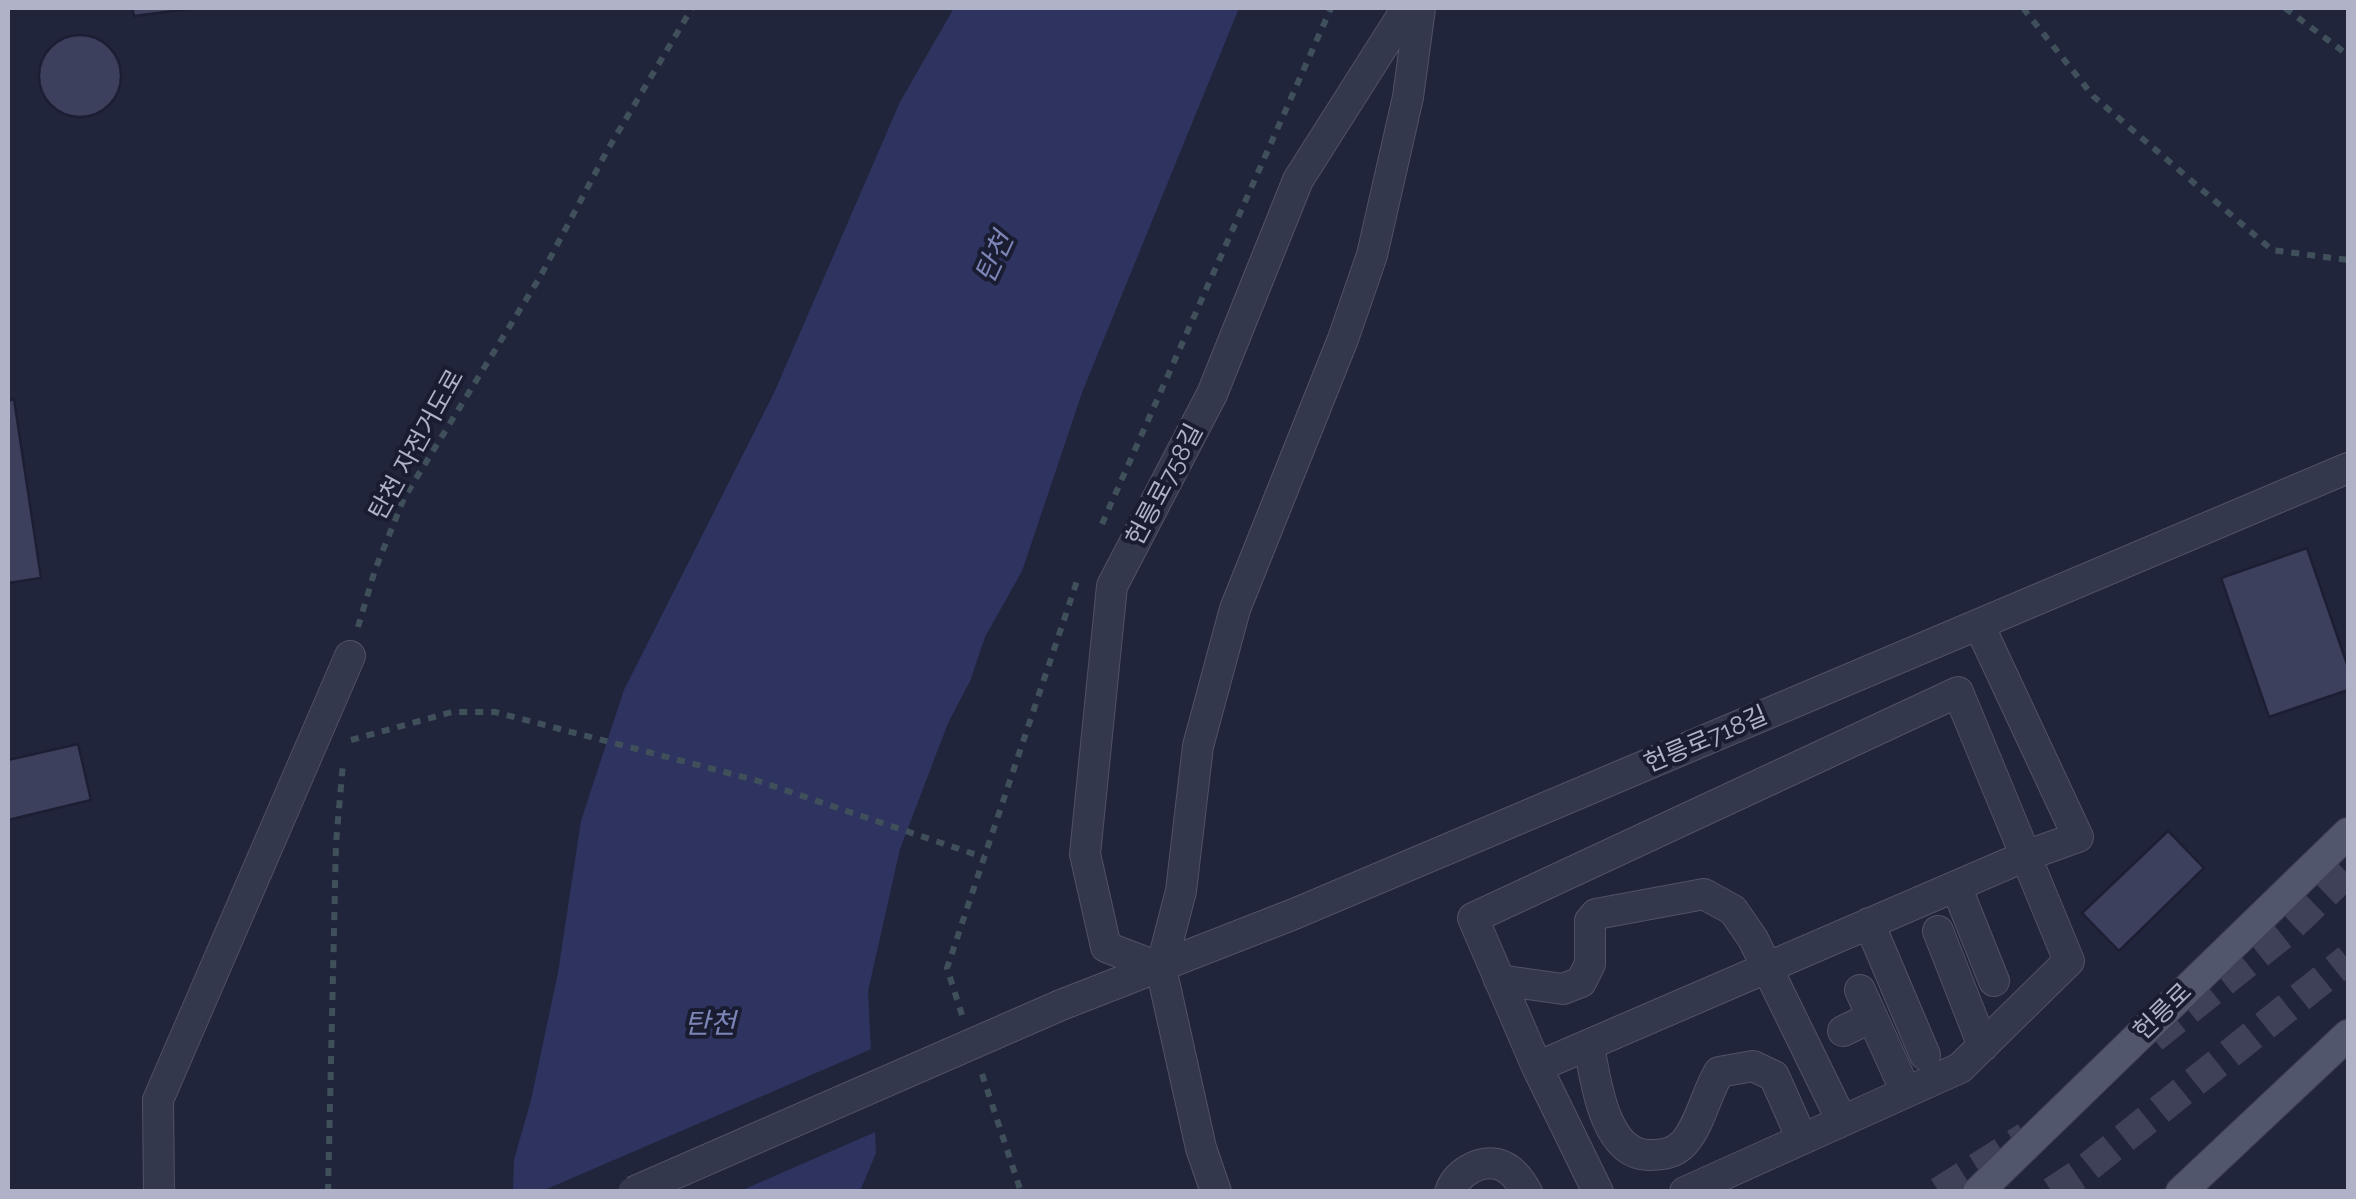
<!DOCTYPE html>
<html>
<head>
<meta charset="utf-8">
<style>
  body { margin:0 }
  #map { position:relative; width:2356px; height:1199px; overflow:hidden; background:#21253c; font-family:Raleway,sans-serif }
  canvas { display:block }
  .frame { position:absolute; inset:0; border:10px solid #b0b2c8; pointer-events:none }
</style>
</head>
<body>
<div id="map">
<canvas width="2356" height="1199"></canvas>
<div class="frame"></div>
</div>
<script>
const g = document.querySelector('canvas').getContext('2d');
g.lineJoin = 'round';
function paint(path, color) { g.fillStyle = color; g.fill(path, 'evenodd'); }
function trace(path, color, width, dash) { g.strokeStyle = color; g.lineWidth = width; g.lineCap = dash ? 'butt' : 'round'; g.setLineDash(dash || []); g.stroke(path); }
function label(font, color, halo, rows, align = 'center') {
  g.font = font + ' Raleway,"Noto Sans KR",sans-serif'; g.lineWidth = 8; g.setLineDash([]); g.textBaseline = 'middle'; g.strokeStyle = halo; g.fillStyle = color; for (const [text, x, y, turn = 0] of rows) {
    g.save(); g.translate(x, y); g.rotate((+turn || 0) * Math.PI / 180); g.textAlign = isNaN(turn) ? turn : align; if (halo) g.strokeText(text, 0, 0); g.fillText(text, 0, 0); g.restore();
  }
}
paint(new Path2D(`
  M 954,8 L 1239,8 L 1083,390 L 1022,571 L 985,637 L 970,681 L 948,723 L 900,849 L 868,991 L 876,1153 L 860,1191 L 513,1192 L 514,1160 L 531,1100 L 558,973 L 581,821 L 624,690 L 774,393 L 900,102 Z`), '#2e345f');
paint(new Path2D(`
  M 876,1047 L 880,1130 L 738,1192 L 542,1191 Z`), '#21253c');
const building = new Path2D(`
  M 132,8 L 196,8 L 134,16 Z
  M39 76a41 41 0 1 1 82 0a41 41 0 1 1-82 0Z
  M 14,399 L 41,578 L 8,583 L 8,401 Z
  M 2307,548 L 2348,667 L 2348,690 L 2269,717 L 2221,578 Z
  M 78,744 L 91,800 L 8,820 L 8,760 Z
  M 2168,831 L 2204,868 L 2119,951 L 2082,913 Z`);
paint(building, '#3c405d');
trace(building, '#1c1f33', 2.5);
trace(new Path2D(`
  M 2153,1038 L 2282,935 L 2348,872
  M 1939,1192 L 2026,1137
  M 2052,1192 L 2082,1172 L 2348,959`), '#3e4158', 30, [30, 15]);
const minor = new Path2D(`
  M 1956,886 L 1994,981
  M 1869,923 L 1925,1055
  M 1938,931 L 1983,1046
  M 1161,968 L 1106,947 L 1085,854 L 1112,586 L 1212,394 L 1298,180 L 1407,8
  M 1499,980 L 1563,989 L 1581,982 L 1590,964 L 1590,921 L 1596,914 L 1704,894 L 1733,910 L 1753,939 L 1842,1121
  M 1860,990 L 1906,1092
  M 1061,1005 L 1294,914 L 2348,468
  M 1843,1031 L 1872,1017
  M 1589,1045 C 1595,1078 1604,1154 1648,1155 C 1662,1155 1674,1154 1684,1143 C 1700,1125 1706,1094 1719,1072 L 1753,1066 L 1774,1076 L 1802,1139
  M 1537,1067 L 2028,855 L 2078,837 L 1979,625
  M 159,1192 L 158,1100 L 350,656
  M 1216,1192 L 1201,1148 L 1161,968 L 1181,891 L 1198,746 L 1235,609 L 1343,339 L 1372,255 L 1408,97 L 1420,8
  M 1450,1192 C 1456,1174 1478,1160 1497,1164 C 1511,1167 1520,1180 1527,1192
  M 1598,1192 L 1537,1067 L 1473,918 L 1958,692 L 2069,961 L 1960,1068 L 1685,1192`);
const major = new Path2D(`
  M 1978,1192 L 2348,833
  M 2181,1192 L 2348,1035`);
trace(minor, '#505267', 32);
trace(major, '#3e4155', 32);
trace(new Path2D(`
  M 2023,8 L 2093,96 L 2272,250 L 2348,260
  M 2285,8 L 2348,55
  M 1102,524 L 1331,8
  M 358,627 L 375,570 L 404,498 L 540,277 L 608,149 L 692,8
  M 351,740 L 452,712 L 495,712 L 755,780 L 983,857
  M 962,1015 L 947,968 L 1077,581
  M 982,1074 L 1021,1192
  M 328,1192 L 336,843 L 343,763`), '#40505b', 6, [8, 8]);
trace(minor, '#34384c', 30);
trace(major, '#52566d', 30);
const minorBridge = new Path2D(`
  M 633,1192 L 1061,1005`);
trace(minorBridge, '#505267', 32, []);
trace(minorBridge, '#34384c', 30);
label('25px', '#b0b2c8', '#1a1d31', [
  ["탄천 자전거도로",417,445,-61],
  ["헌릉로758길",1165,485,-62],
  ["헌릉로718길",1706,740,-23],
  ["헌릉로",2163,1012,-44]
]);
label('italic 28px', '#7d85b7', '#1a1d31', [
  ["탄천",995,258,-65],
  ["탄천",710,1025]
]);
</script>
</body>
</html>
